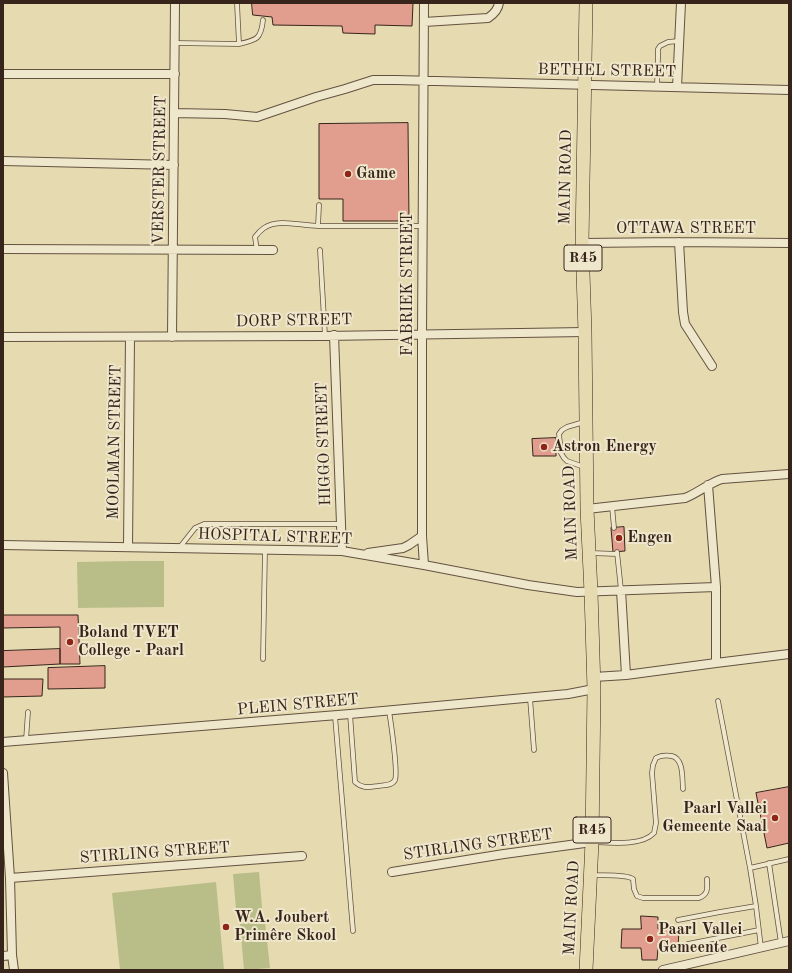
<!DOCTYPE html>
<html>
<head>
<meta charset="utf-8">
<style>
  body { margin:0 }
  #map { position:relative; width:792px; height:973px; overflow:hidden; background:#e6dab1; font-family:"Old Standard TT",serif }
  canvas { display:block }
  .frame { position:absolute; inset:0; border:4px solid #37241b; pointer-events:none }
</style>
</head>
<body>
<div id="map">
<canvas width="792" height="973"></canvas>
<div class="frame"></div>
</div>
<script>
const g = document.querySelector('canvas').getContext('2d');
g.lineJoin = 'round';
function paint(path, color) { g.fillStyle = color; g.fill(path, 'evenodd'); }
function trace(path, color, width, dash) { g.strokeStyle = color; g.lineWidth = width; g.lineCap = dash ? 'butt' : 'round'; g.setLineDash(dash || []); g.stroke(path); }
function label(font, color, halo, rows, align = 'center') {
  g.font = font + ' "Old Standard TT",serif'; g.lineWidth = 4; g.setLineDash([]); g.textBaseline = 'middle'; g.strokeStyle = halo; g.fillStyle = color; for (const [text, x, y, turn = 0] of rows) {
    g.save(); g.translate(x, y); g.rotate((+turn || 0) * Math.PI / 180); g.textAlign = isNaN(turn) ? turn : align; if (halo) g.strokeText(text, 0, 0); g.fillText(text, 0, 0); g.restore();
  }
}
paint(new Path2D(`
  M 131,561 L 164,561 L 164,607 L 78,608 L 77,562 Z
  M 259,872 L 263,919 L 237,921 L 233,874 Z
  M 216,882 L 224,970 L 120,970 L 112,893 Z
  M 265,922 L 270,968 L 244,970 L 240,924 Z`), '#b9be89');
const building = new Path2D(`
  M 252,3 L 413,3 L 412,26 L 375,25 L 375,34 L 343,33 L 342,26 L 273,25 L 272,17 L 253,15 Z
  M 408,123 L 409,221 L 343,221 L 343,199 L 319,199 L 319,124 Z
  M 556,438 L 556,456 L 533,456 L 532,439 Z
  M 624,527 L 625,551 L 613,552 L 611,528 Z
  M 3,615 L 78,615 L 80,664 L 60,664 L 60,627 L 3,628 Z
  M 60,649 L 60,664 L 3,667 L 3,651 Z
  M 105,666 L 105,688 L 48,689 L 48,668 Z
  M 3,679 L 43,679 L 42,696 L 3,697 Z
  M 789,787 L 789,843 L 767,848 L 756,793 Z
  M 641,916 L 658,917 L 658,929 L 679,930 L 678,948 L 658,948 L 657,960 L 642,960 L 641,948 L 621,948 L 622,929 L 641,929 Z`);
paint(building, '#e19e8e');
trace(building, '#37241b', 1);
const service = new Path2D(`
  M 237,3 L 239,44
  M 175,43 L 239,44 C 257,40 261,39 263,20
  M 657,86 L 658,57 L 658,49 L 660,46 L 668,42 L 679,41
  M 319,205 L 318,226 L 422,226
  M 320,250 L 325,336
  M 257,251 L 255,237 C 258,233 261,230 264,228 C 278,218 302,226 318,226
  M 584,422 L 567,427 L 562,430 L 559,434 L 561,453 L 564,458 L 567,461 L 584,467
  M 612,506 L 614,528
  M 180,547 L 195,528 L 204,524 L 341,524
  M 617,552 L 621,590
  M 591,553 L 617,554
  M 263,659 L 265,550
  M 530,698 L 534,750
  M 718,701 L 750,868 L 756,906
  M 350,714 L 355,782 C 363,789 368,787 378,786 C 384,785 392,786 395,780 C 398,772 391,723 389,711
  M 335,716 L 353,931
  M 26,740 L 28,712
  M 595,842 C 612,843 642,846 654,833 L 656,823 L 652,773 L 653,765 L 656,758 C 661,755 666,755 672,756 C 684,759 682,779 683,789
  M 769,863 L 781,943
  M 750,868 L 789,859
  M 593,875 C 603,876 625,874 633,879 L 634,889 L 637,896 L 643,898 L 699,898 C 709,894 707,888 707,879
  M 678,920 L 720,912 L 756,906 L 761,948
  M 688,944 L 759,930`);
const minor = new Path2D(`
  M 424,22 L 488,18 C 494,14 498,10 499,3
  M 3,74 L 175,74
  M 677,87 L 681,3
  M 174,113 L 225,114 L 257,117 L 316,97 L 345,89 L 373,80 L 396,80 L 789,90
  M 3,161 L 174,165
  M 679,242 L 683,312 L 685,324 L 712,366
  M 582,243 L 679,242 L 789,243
  M 3,249 L 273,250
  M 334,335 L 342,551
  M 3,337 L 325,336 L 585,332
  M 172,337 L 175,3
  M 708,485 L 716,587
  M 587,509 L 685,498 C 698,493 709,483 722,479 L 789,474
  M 3,545 L 342,551 L 424,565 L 528,585 L 577,592 L 716,587 L 716,663
  M 128,547 L 130,337
  M 368,553 L 403,548 L 409,545 L 422,536
  M 424,565 L 422,536 L 422,334 L 424,3
  M 621,590 L 626,675
  M 594,677 L 626,675 L 716,663 L 789,654
  M 3,742 L 350,714 L 568,694 L 594,689
  M 3,773 L 10,878 L 12,955 L 14,970
  M 392,872 L 504,854 L 592,842
  M 10,878 L 302,856
  M 3,956 L 12,955
  M 663,970 L 789,941`);
const primary = new Path2D(`
  M 586,970 L 592,842 L 594,689 L 591,592 L 587,509 L 585,332 L 582,243 L 586,3`);
trace(service, '#635240', 5.5);
trace(minor, '#635240', 10);
trace(primary, '#37241b', 14);
trace(service, '#efe7cc', 4);
trace(minor, '#efe7cc', 8);
trace(primary, '#e6dab1', 13);
for (const [x, y, r, color] of [
  [348,174,4,"#8f2418"],
  [544,447,4,"#8f2418"],
  [619,538,4,"#8f2418"],
  [70,642,4,"#8f2418"],
  [775,818,4,"#8f2418"],
  [226,927,4,"#8f2418"],
  [650,939,4,"#8f2418"]
]) { const dot = new Path2D(); dot.arc(x, y, r, 0, 2 * Math.PI); g.fillStyle = color; g.fill(dot); trace(dot, '#efe7cc', 1.5); }
for (const [x, y, w] of [
  [583,258,38],
  [592,830,38]
]) { const box = new Path2D(); box.roundRect(x - w / 2, y - 13, w, 26, 3); g.fillStyle = '#efe7cc'; g.fill(box); trace(box, '#37241b', 1); }
label('bold 15px', '#37241b', null, [
  ["R45",583,258],
  ["R45",592,830]
]);
label('16px', '#37241b', '#efe7cc', [
  ["BETHEL STREET",607,71,1],
  ["VERSTER STREET",160,170,-89],
  ["MAIN ROAD",566,177,-89],
  ["OTTAWA STREET",686,229],
  ["FABRIEK STREET",408,284,-90],
  ["DORP STREET",294,321,-1],
  ["MOOLMAN STREET",115,442,-89],
  ["HIGGO STREET",324,444,-92],
  ["MAIN ROAD",571,513,-92],
  ["HOSPITAL STREET",275,537,2],
  ["PLEIN STREET",298,705,-5],
  ["STIRLING STREET",478,845,-8],
  ["STIRLING STREET",155,853,-4],
  ["MAIN ROAD",572,908,-87]
]);
label('bold 16px', '#37241b', '#efe7cc', [
  ["Game",356,174],
  ["Astron Energy",552,447],
  ["Engen",627,538],
  ["Boland TVET",78,633],
  ["College - Paarl",78,651],
  ["Paarl Vallei",767,809,"right"],
  ["Gemeente Saal",767,827,"right"],
  ["W.A. Joubert",234,918],
  ["Primêre Skool",234,936],
  ["Paarl Vallei",658,930],
  ["Gemeente",658,948]
], 'left');
</script>
</body>
</html>
